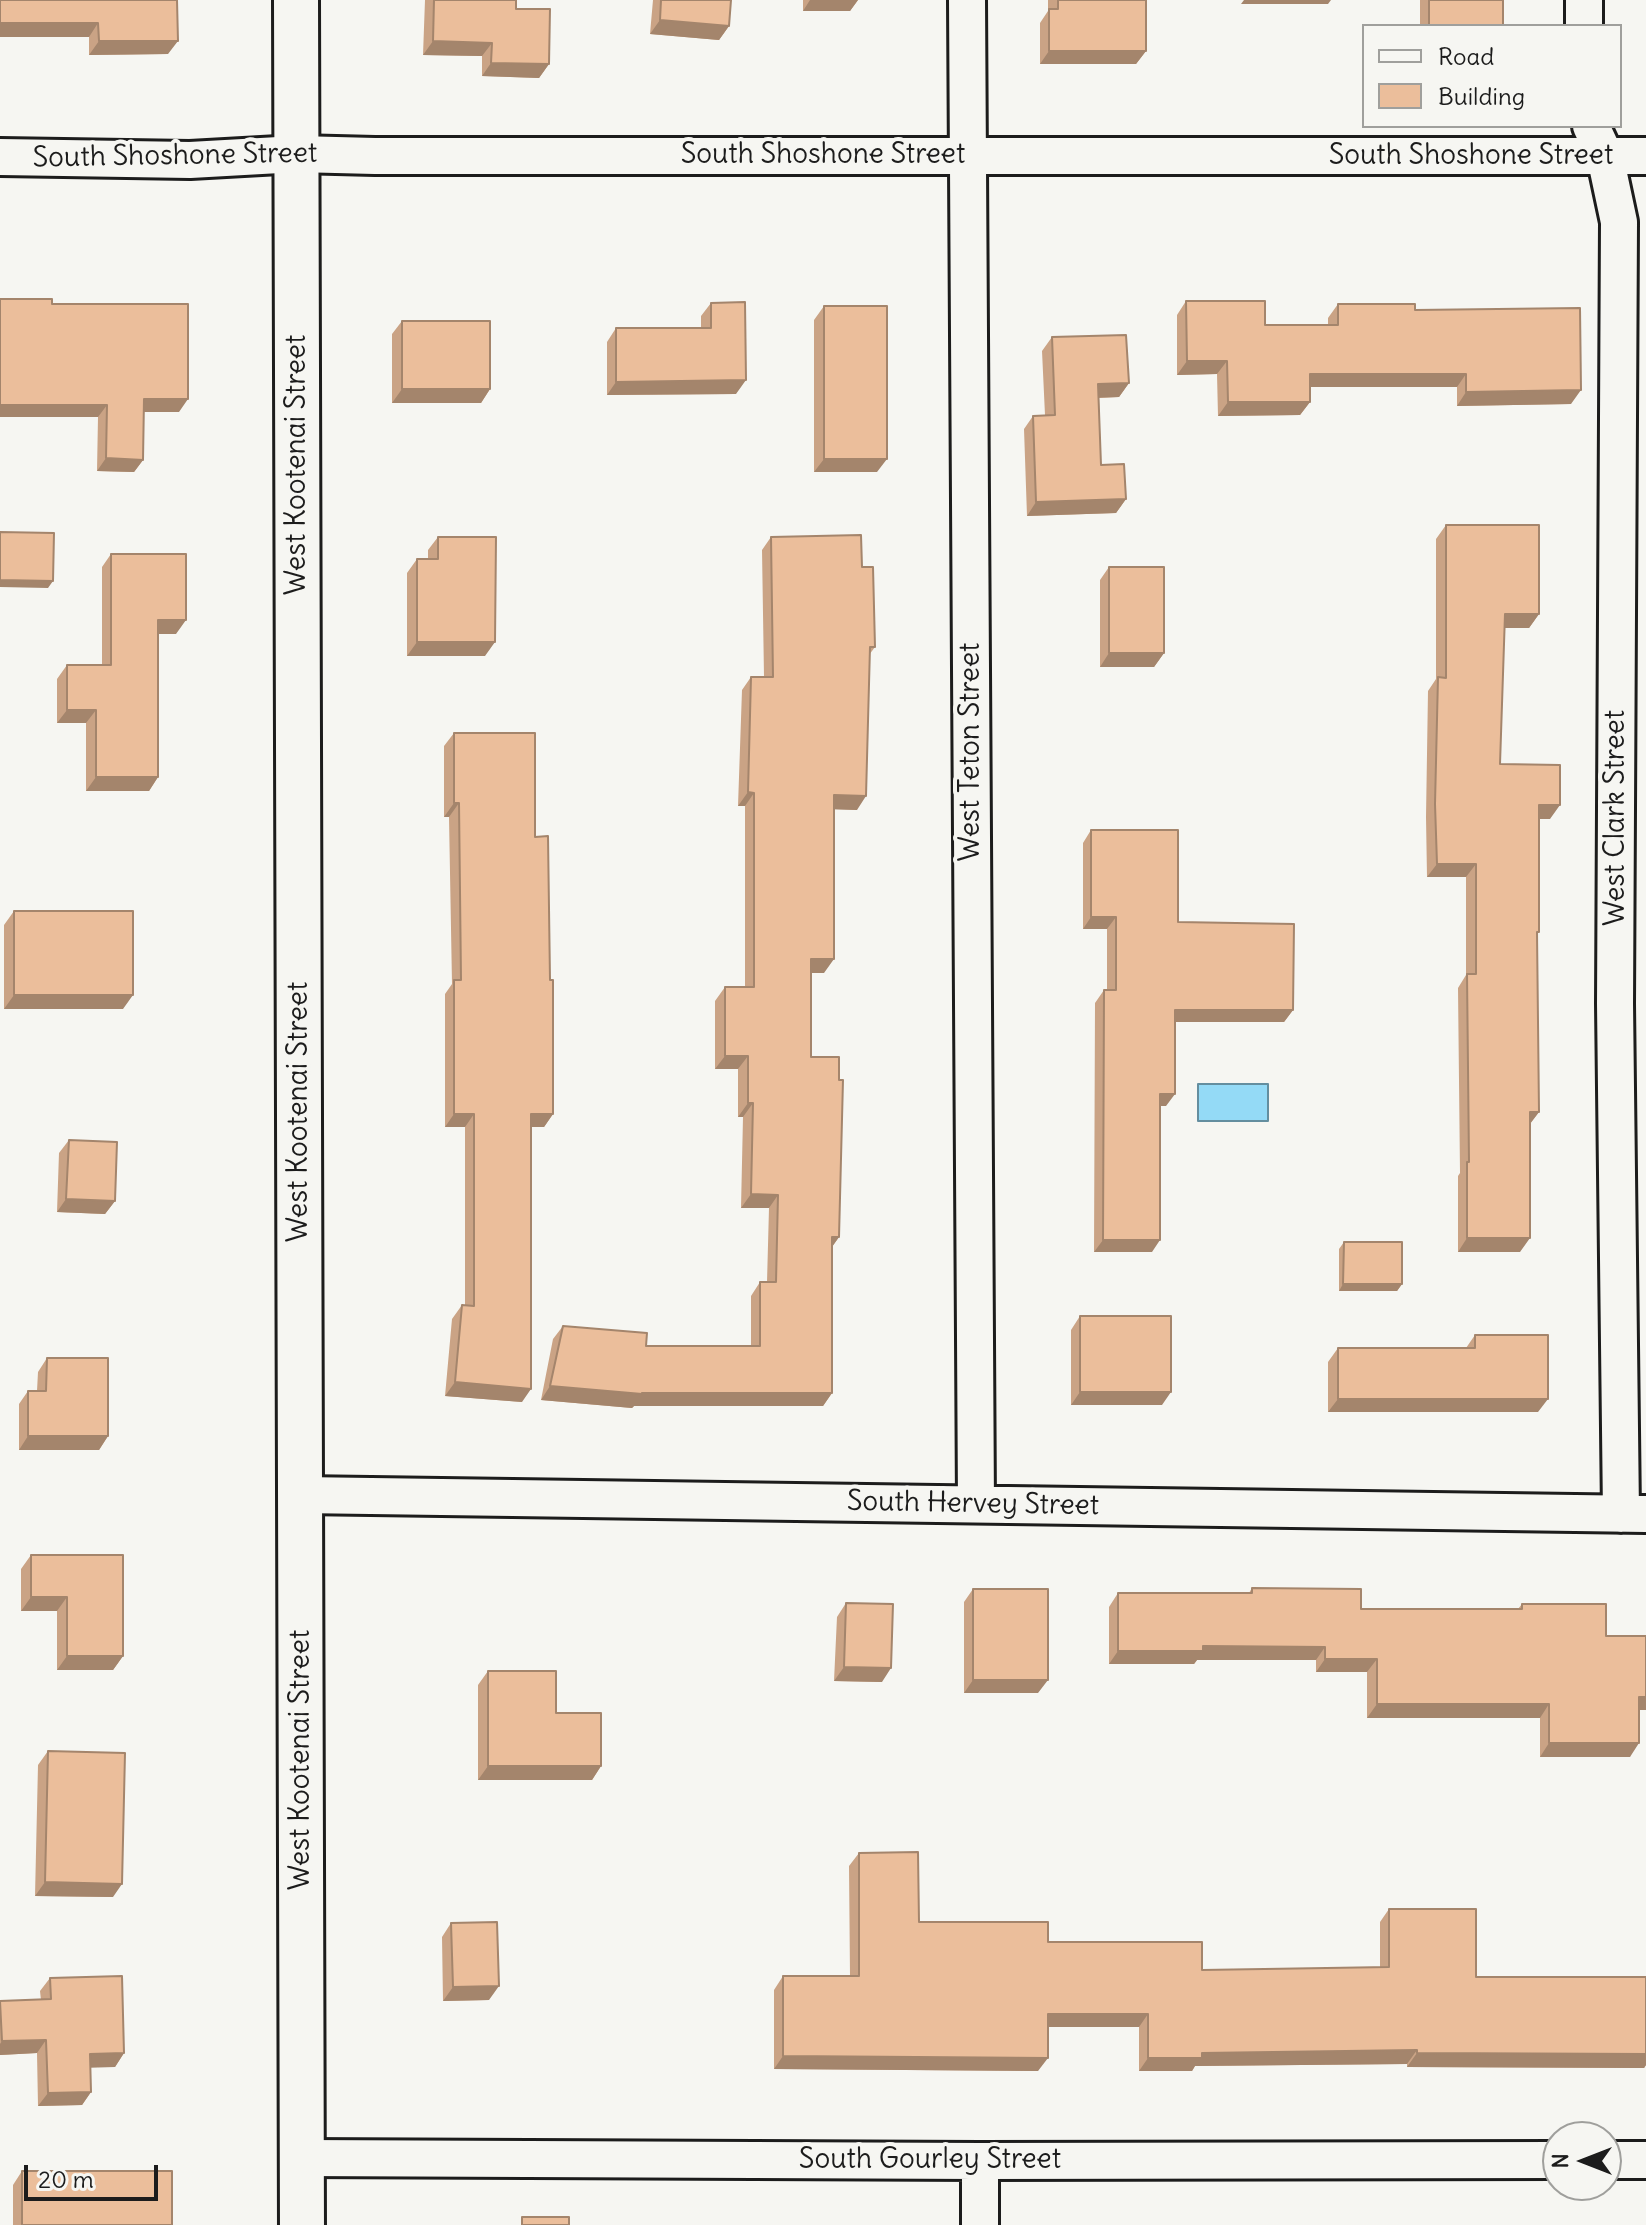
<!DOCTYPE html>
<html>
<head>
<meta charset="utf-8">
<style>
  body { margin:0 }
  #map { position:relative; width:1646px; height:2225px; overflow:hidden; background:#f6f6f2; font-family:Delius,sans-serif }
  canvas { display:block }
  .legend { position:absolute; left:1362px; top:24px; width:260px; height:104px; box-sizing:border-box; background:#f6f6f2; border:2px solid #9f9f9c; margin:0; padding:10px 14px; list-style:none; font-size:24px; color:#1c1c1c }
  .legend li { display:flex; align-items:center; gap:16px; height:40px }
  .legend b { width:40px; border:2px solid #9f9f9c }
  .north { position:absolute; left:1542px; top:2121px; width:80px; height:80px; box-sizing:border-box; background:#f6f6f2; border:2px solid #9f9f9c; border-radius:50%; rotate:270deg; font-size:22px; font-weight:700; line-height:32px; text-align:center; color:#1c1c1c }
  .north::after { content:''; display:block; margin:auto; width:28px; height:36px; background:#1c1c1c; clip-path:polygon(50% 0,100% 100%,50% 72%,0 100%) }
  .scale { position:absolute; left:24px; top:2165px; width:134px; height:36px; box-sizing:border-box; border:4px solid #1c1c1c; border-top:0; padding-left:10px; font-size:24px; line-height:28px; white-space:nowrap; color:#1c1c1c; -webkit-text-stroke:6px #f6f6f2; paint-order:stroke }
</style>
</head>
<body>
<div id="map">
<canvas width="1646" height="2225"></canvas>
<ul class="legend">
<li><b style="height:10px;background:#f6f6f2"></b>Road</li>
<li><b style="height:22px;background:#ebbe9b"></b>Building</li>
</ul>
<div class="north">N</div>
<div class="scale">20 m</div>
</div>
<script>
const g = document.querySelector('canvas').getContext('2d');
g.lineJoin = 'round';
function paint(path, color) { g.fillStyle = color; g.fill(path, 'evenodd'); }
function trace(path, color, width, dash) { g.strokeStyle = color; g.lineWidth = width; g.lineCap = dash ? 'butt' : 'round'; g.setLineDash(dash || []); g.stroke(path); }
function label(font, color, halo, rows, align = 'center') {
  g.font = font + ' Delius,sans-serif'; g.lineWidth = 8; g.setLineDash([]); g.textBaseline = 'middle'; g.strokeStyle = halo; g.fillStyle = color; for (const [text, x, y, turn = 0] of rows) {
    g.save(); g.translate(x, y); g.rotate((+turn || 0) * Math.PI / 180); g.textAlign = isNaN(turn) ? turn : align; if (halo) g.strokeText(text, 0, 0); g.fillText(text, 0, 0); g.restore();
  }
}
const water = new Path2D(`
  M 1198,1084 L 1268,1084 L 1268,1121 L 1198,1121 Z`);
paint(water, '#94daf6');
trace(water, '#648e9f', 2);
const street = new Path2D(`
  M 967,0 L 976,1504
  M 1584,0 L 1584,26
  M 1591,126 L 1605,156 L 1619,222 L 1615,1003 L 1621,1514
  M 0,157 L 190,160 L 297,154 L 375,156 L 1646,156
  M 300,1495 L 1646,1514
  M 302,2158 L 980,2161 L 1558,2160
  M 1606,2160 L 1646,2160
  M 980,2161 L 980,2225`);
const secondary = new Path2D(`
  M 296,0 L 302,2225`);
trace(street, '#1c1c1c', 42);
trace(secondary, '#1c1c1c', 50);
trace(street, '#f6f6f2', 36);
trace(secondary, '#f6f6f2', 44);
paint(new Path2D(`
  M 177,0 L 168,54 L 89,55 L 89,37 L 0,37 Z
  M 425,0 L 516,0 L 516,9 L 549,64 L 539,78 L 482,76 L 482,56 L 423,55 Z
  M 653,0 L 731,0 L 729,26 L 719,40 L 650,34 Z
  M 803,0 L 858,0 L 850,11 L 803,11 Z
  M 1048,0 L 1146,0 L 1146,51 L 1136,64 L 1040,64 L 1040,23 L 1048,11 Z
  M 1420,0 L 1503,0 L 1503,26 L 1420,26 Z
  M 1186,301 L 1265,325 L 1328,325 L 1328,318 L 1338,304 L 1415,310 L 1571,404 L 1457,406 L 1457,387 L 1310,387 L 1310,402 L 1300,415 L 1218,416 L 1217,374 L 1177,375 L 1177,315 Z
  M 711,303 L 736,394 L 607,395 L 607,342 L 616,328 L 701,328 L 701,316 Z
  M 52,304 L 179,412 L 144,412 L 143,460 L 134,472 L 97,471 L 98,417 L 0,417 Z
  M 824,306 L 877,472 L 814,472 L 814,320 Z
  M 402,321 L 490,389 L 481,403 L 392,403 L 392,334 Z
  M 1052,337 L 1129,383 L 1119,397 L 1099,398 L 1101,465 L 1126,499 L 1116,513 L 1027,516 L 1024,429 L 1033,416 L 1045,415 L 1042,351 Z
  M 1446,525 L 1539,614 L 1529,628 L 1504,628 L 1500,764 L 1550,819 L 1539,819 L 1537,934 L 1539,1112 L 1530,1124 L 1520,1252 L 1458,1252 L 1458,1176 L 1460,1173 L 1458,988 L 1466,975 L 1466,877 L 1427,877 L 1426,817 L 1428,691 L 1436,679 L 1436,539 Z
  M 438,537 L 485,656 L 407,656 L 407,573 L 417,559 L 428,559 L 428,550 Z
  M 771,537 L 862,567 L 875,647 L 869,655 L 857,810 L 834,809 L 824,973 L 811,973 L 811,1057 L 839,1237 L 832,1247 L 832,1393 L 823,1406 L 634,1406 L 632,1408 L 541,1400 L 553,1339 L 563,1326 L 646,1346 L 751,1346 L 751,1296 L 760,1282 L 767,1282 L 769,1208 L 741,1208 L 743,1117 L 738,1117 L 738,1069 L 715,1069 L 715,1001 L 725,987 L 745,987 L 745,806 L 738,806 L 742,690 L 751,677 L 764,677 L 762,550 Z
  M 111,554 L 176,634 L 158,634 L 158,777 L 149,791 L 86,791 L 86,723 L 57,723 L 57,679 L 67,665 L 102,665 L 102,567 Z
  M 1109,567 L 1164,653 L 1154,667 L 1100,667 L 1100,580 Z
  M 454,733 L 535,837 L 550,980 L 553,1114 L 544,1127 L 531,1127 L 522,1402 L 445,1396 L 452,1319 L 462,1305 L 465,1305 L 465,1127 L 445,1127 L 445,994 L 452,984 L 449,817 L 444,817 L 444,746 Z
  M 1091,830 L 1178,922 L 1293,1010 L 1284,1022 L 1175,1022 L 1166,1106 L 1160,1106 L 1152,1252 L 1094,1252 L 1095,1003 L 1104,990 L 1107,990 L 1107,929 L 1083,929 L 1083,843 Z
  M 14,911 L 123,1009 L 4,1009 L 4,925 Z
  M 69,1140 L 115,1201 L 105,1214 L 57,1212 L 59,1153 Z
  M 1344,1242 L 1402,1284 L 1397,1291 L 1339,1291 L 1339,1249 Z
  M 1080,1316 L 1162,1405 L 1071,1405 L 1071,1330 Z
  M 1475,1335 L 1538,1412 L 1328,1412 L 1328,1362 L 1338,1348 L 1466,1348 Z
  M 47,1358 L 108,1436 L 99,1450 L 19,1450 L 19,1404 L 28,1391 L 37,1391 L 38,1372 Z
  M 31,1555 L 123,1656 L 113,1670 L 57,1670 L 57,1611 L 21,1611 L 21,1569 Z
  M 1252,1588 L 1361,1609 L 1518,1609 L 1522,1604 L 1606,1636 L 1646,1710 L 1639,1710 L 1630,1757 L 1540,1757 L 1540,1718 L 1367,1718 L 1367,1672 L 1316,1672 L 1316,1660 L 1197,1660 L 1194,1664 L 1109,1664 L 1109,1607 L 1118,1593 L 1249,1593 Z
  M 973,1589 L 1038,1693 L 964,1693 L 964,1602 Z
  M 846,1603 L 882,1682 L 834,1681 L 837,1617 Z
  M 488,1671 L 556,1713 L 601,1766 L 592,1780 L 478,1780 L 478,1685 Z
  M 48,1751 L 113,1897 L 35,1896 L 38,1765 Z
  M 859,1853 L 919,1922 L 1048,1942 L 1202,1970 L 1380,1968 L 1380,1922 L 1389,1909 L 1476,1977 L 1646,1977 L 1646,2065 L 1644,2068 L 1407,2067 L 1407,2064 L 1195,2066 L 1192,2071 L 1139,2071 L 1139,2027 L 1048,2027 L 1038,2071 L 774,2069 L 774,1990 L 783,1976 L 850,1976 L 849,1866 Z
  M 451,1923 L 489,2000 L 443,2001 L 442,1937 Z
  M 50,1978 L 124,2053 L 115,2067 L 91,2067 L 91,2092 L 82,2105 L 38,2106 L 37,2053 L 0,2055 L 0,2001 L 41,2000 L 40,1991 Z
  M 22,2171 L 172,2225 L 13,2225 L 13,2185 Z`), '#caa385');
paint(new Path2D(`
  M 810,0 L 858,0 L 850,11 L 803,11 Z
  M 1244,0 L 1331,0 L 1328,4 L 1241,4 Z
  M 660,20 L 729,26 L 719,40 L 650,34 Z
  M 0,23 L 98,23 L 89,37 L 0,37 Z
  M 99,41 L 178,41 L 168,54 L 89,55 Z
  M 433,41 L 492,43 L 482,56 L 423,55 Z
  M 1049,51 L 1146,51 L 1136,64 L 1040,64 Z
  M 491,63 L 549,64 L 539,78 L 482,76 Z
  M 1187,361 L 1227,361 L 1217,374 L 1177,375 Z
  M 1310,374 L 1466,374 L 1457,387 L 1300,387 Z
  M 746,380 L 736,394 L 607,395 L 616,382 Z
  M 1129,383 L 1119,397 L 1089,398 L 1098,384 Z
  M 402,389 L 490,389 L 481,403 L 392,403 Z
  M 1581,390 L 1571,404 L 1457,406 L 1466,392 Z
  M 144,399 L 188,399 L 179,412 L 135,412 Z
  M 1228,402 L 1310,402 L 1300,415 L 1218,416 Z
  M 0,405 L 107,405 L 98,417 L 0,417 Z
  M 106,458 L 143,460 L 134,472 L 97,471 Z
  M 824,459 L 887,459 L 877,472 L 814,472 Z
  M 1126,499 L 1116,513 L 1027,516 L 1036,502 Z
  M 0,580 L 53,581 L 48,588 L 0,587 Z
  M 1505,614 L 1539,614 L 1529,628 L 1495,628 Z
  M 158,620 L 186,620 L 176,634 L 149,634 Z
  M 417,642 L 495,642 L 485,656 L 407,656 Z
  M 1109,653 L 1164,653 L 1154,667 L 1100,667 Z
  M 67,710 L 96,710 L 86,723 L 57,723 Z
  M 96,777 L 158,777 L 149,791 L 86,791 Z
  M 748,792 L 754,793 L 745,806 L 738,806 Z
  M 834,795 L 866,796 L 857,810 L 824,809 Z
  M 454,803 L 459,803 L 449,817 L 444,817 Z
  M 1539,805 L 1560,805 L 1550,819 L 1529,819 Z
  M 1437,864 L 1476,864 L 1466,877 L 1427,877 Z
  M 1091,917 L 1116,917 L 1107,929 L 1083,929 Z
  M 811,959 L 834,959 L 824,973 L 801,973 Z
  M 14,995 L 133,995 L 123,1009 L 4,1009 Z
  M 1175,1010 L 1293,1010 L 1284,1022 L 1166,1022 Z
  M 725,1056 L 748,1056 L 738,1069 L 715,1069 Z
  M 1160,1094 L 1175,1094 L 1166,1106 L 1152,1106 Z
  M 748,1103 L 753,1103 L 743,1117 L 738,1117 Z
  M 1530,1112 L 1539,1112 L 1529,1125 Z
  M 454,1114 L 474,1114 L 465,1127 L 445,1127 Z
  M 531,1114 L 553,1114 L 544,1127 L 522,1127 Z
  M 751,1194 L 778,1195 L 769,1208 L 741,1208 Z
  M 66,1199 L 115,1201 L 105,1214 L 57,1212 Z
  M 832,1237 L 839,1237 L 829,1251 Z
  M 1467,1238 L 1530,1238 L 1520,1252 L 1458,1252 Z
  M 1103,1240 L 1160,1240 L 1152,1252 L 1094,1252 Z
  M 1343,1284 L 1402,1284 L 1397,1291 L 1339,1291 Z
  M 455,1382 L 531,1389 L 522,1402 L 445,1396 Z
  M 550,1386 L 832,1393 L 823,1406 L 634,1406 L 632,1408 L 541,1400 Z
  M 1080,1392 L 1171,1392 L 1162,1405 L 1071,1405 Z
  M 1338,1399 L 1548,1399 L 1538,1412 L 1328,1412 Z
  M 28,1436 L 108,1436 L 99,1450 L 19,1450 Z
  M 31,1597 L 67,1597 L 57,1611 L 21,1611 Z
  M 1203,1646 L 1325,1647 L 1316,1660 L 1197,1660 L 1194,1664 L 1109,1664 L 1118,1651 Z
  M 67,1656 L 123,1656 L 113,1670 L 57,1670 Z
  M 1325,1659 L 1377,1659 L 1367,1672 L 1316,1672 Z
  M 844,1667 L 891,1668 L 882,1682 L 834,1681 Z
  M 973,1680 L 1048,1680 L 1038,1693 L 964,1693 Z
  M 1639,1697 L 1646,1697 L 1646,1710 L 1630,1710 Z
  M 1377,1704 L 1549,1704 L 1540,1718 L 1367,1718 Z
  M 1549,1743 L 1639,1743 L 1630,1757 L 1540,1757 Z
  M 488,1766 L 601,1766 L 592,1780 L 478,1780 Z
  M 45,1882 L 122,1884 L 113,1897 L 35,1896 Z
  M 499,1986 L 489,2000 L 443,2001 L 453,1987 Z
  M 1048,2014 L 1148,2014 L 1139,2027 L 1038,2027 Z
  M 46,2040 L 37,2053 L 0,2055 L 0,2044 L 2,2041 Z
  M 1417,2050 L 1407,2064 L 1195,2066 L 1192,2071 L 1139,2071 L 1148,2058 L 1202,2053 Z
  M 124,2053 L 115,2067 L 81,2068 L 90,2054 Z
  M 1417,2053 L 1646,2054 L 1646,2065 L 1644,2068 L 1407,2067 Z
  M 783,2056 L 1048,2058 L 1038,2071 L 774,2069 Z
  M 91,2092 L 82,2105 L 38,2106 L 48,2093 Z`), '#a4856c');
const building = new Path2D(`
  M 0,0 L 177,0 L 178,41 L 99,41 L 98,23 L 0,23 Z
  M 434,0 L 516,0 L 516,9 L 550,9 L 549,64 L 491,63 L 492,43 L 433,41 Z
  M 661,0 L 731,0 L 729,26 L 660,20 Z
  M 1058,0 L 1146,0 L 1146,51 L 1049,51 L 1049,9 L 1058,9 Z
  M 1429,0 L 1503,0 L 1503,26 L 1429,26 Z
  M 0,299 L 52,299 L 52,304 L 188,304 L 188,399 L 144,399 L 143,460 L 106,458 L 107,405 L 0,405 Z
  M 1186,301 L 1265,301 L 1265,325 L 1338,325 L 1338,304 L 1415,304 L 1415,310 L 1580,308 L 1581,390 L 1466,392 L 1466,374 L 1310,374 L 1310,402 L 1228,402 L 1227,361 L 1187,361 Z
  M 745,302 L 746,380 L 616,382 L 616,328 L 711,328 L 711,303 Z
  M 824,306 L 887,306 L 887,459 L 824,459 Z
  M 402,321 L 490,321 L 490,389 L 402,389 Z
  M 1126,335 L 1129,383 L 1098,384 L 1101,465 L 1124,464 L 1126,499 L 1036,502 L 1033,416 L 1055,415 L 1052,337 Z
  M 1446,525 L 1539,525 L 1539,614 L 1505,614 L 1500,764 L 1560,765 L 1560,805 L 1539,805 L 1539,932 L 1537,932 L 1539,1112 L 1530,1112 L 1530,1238 L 1467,1238 L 1467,1162 L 1469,1162 L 1467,974 L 1476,974 L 1476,864 L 1437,864 L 1435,804 L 1438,677 L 1446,678 Z
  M 0,532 L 54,533 L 53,581 L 0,580 Z
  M 861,535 L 862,567 L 873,567 L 875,647 L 870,647 L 866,796 L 834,795 L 834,959 L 811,959 L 811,1057 L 839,1057 L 839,1080 L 843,1080 L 839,1237 L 832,1237 L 832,1393 L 642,1393 L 642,1394 L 550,1386 L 563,1326 L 647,1333 L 646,1346 L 760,1346 L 760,1282 L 776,1282 L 778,1195 L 751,1194 L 753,1103 L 748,1103 L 748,1056 L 725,1056 L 725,987 L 754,987 L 754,793 L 748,792 L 751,677 L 773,677 L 771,537 Z
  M 438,537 L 496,537 L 495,642 L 417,642 L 417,559 L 438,559 Z
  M 111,554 L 186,554 L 186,620 L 158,620 L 158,777 L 96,777 L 96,710 L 67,710 L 67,665 L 111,665 Z
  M 1109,567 L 1164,567 L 1164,653 L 1109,653 Z
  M 454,733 L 535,733 L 535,837 L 548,836 L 550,980 L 553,980 L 553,1114 L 531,1114 L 531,1389 L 455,1382 L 462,1305 L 474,1306 L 474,1114 L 454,1114 L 454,980 L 461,980 L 459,803 L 454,803 Z
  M 1091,830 L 1178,830 L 1178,922 L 1294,924 L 1293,1010 L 1175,1010 L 1175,1094 L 1160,1094 L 1160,1240 L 1103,1240 L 1104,990 L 1116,990 L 1116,917 L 1091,917 Z
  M 14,911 L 133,911 L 133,995 L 14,995 Z
  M 69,1140 L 117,1142 L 115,1201 L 66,1199 Z
  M 1344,1242 L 1402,1242 L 1402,1284 L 1343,1284 Z
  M 1080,1316 L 1171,1316 L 1171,1392 L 1080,1392 Z
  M 1475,1335 L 1548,1335 L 1548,1399 L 1338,1399 L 1338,1348 L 1475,1348 Z
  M 47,1358 L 108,1358 L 108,1436 L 28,1436 L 28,1391 L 46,1391 Z
  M 31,1555 L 123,1555 L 123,1656 L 67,1656 L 67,1597 L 31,1597 Z
  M 1252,1588 L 1361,1589 L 1361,1609 L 1522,1609 L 1522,1604 L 1606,1604 L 1606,1636 L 1646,1636 L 1646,1697 L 1639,1697 L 1639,1743 L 1549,1743 L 1549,1704 L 1377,1704 L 1377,1659 L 1325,1659 L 1325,1647 L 1203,1646 L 1203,1651 L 1118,1651 L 1118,1593 L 1252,1593 Z
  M 973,1589 L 1048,1589 L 1048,1680 L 973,1680 Z
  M 846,1603 L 893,1604 L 891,1668 L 844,1667 Z
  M 488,1671 L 556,1671 L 556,1713 L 601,1713 L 601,1766 L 488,1766 Z
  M 48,1751 L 125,1753 L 122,1884 L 45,1882 Z
  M 918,1852 L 919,1922 L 1048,1922 L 1048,1942 L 1202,1942 L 1202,1970 L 1389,1967 L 1389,1909 L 1476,1909 L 1476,1977 L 1646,1977 L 1646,2054 L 1417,2053 L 1417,2050 L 1202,2053 L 1202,2058 L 1148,2058 L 1148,2014 L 1048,2014 L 1048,2058 L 783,2056 L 783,1976 L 859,1976 L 859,1853 Z
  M 497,1922 L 499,1986 L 453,1987 L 451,1923 Z
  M 122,1976 L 124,2053 L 90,2054 L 91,2092 L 48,2093 L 46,2040 L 2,2041 L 0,2001 L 51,1999 L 50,1978 Z
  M 22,2171 L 172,2171 L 172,2225 L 22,2225 Z
  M 522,2217 L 569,2217 L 569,2225 L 522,2225 Z`);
paint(building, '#ebbe9b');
trace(building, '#a4856c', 2);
label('28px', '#1c1c1c', '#f6f6f2', [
  ["South Shoshone Street",823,155],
  ["South Shoshone Street",175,156,-1],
  ["South Shoshone Street",1471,156],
  ["West Kootenai Street",297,465,-90],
  ["West Teton Street",971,752,-90],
  ["West Clark Street",1616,818,-90],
  ["West Kootenai Street",299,1112,-90],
  ["South Hervey Street",973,1504,1],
  ["West Kootenai Street",301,1760,-90],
  ["South Gourley Street",930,2160]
]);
</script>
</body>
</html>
